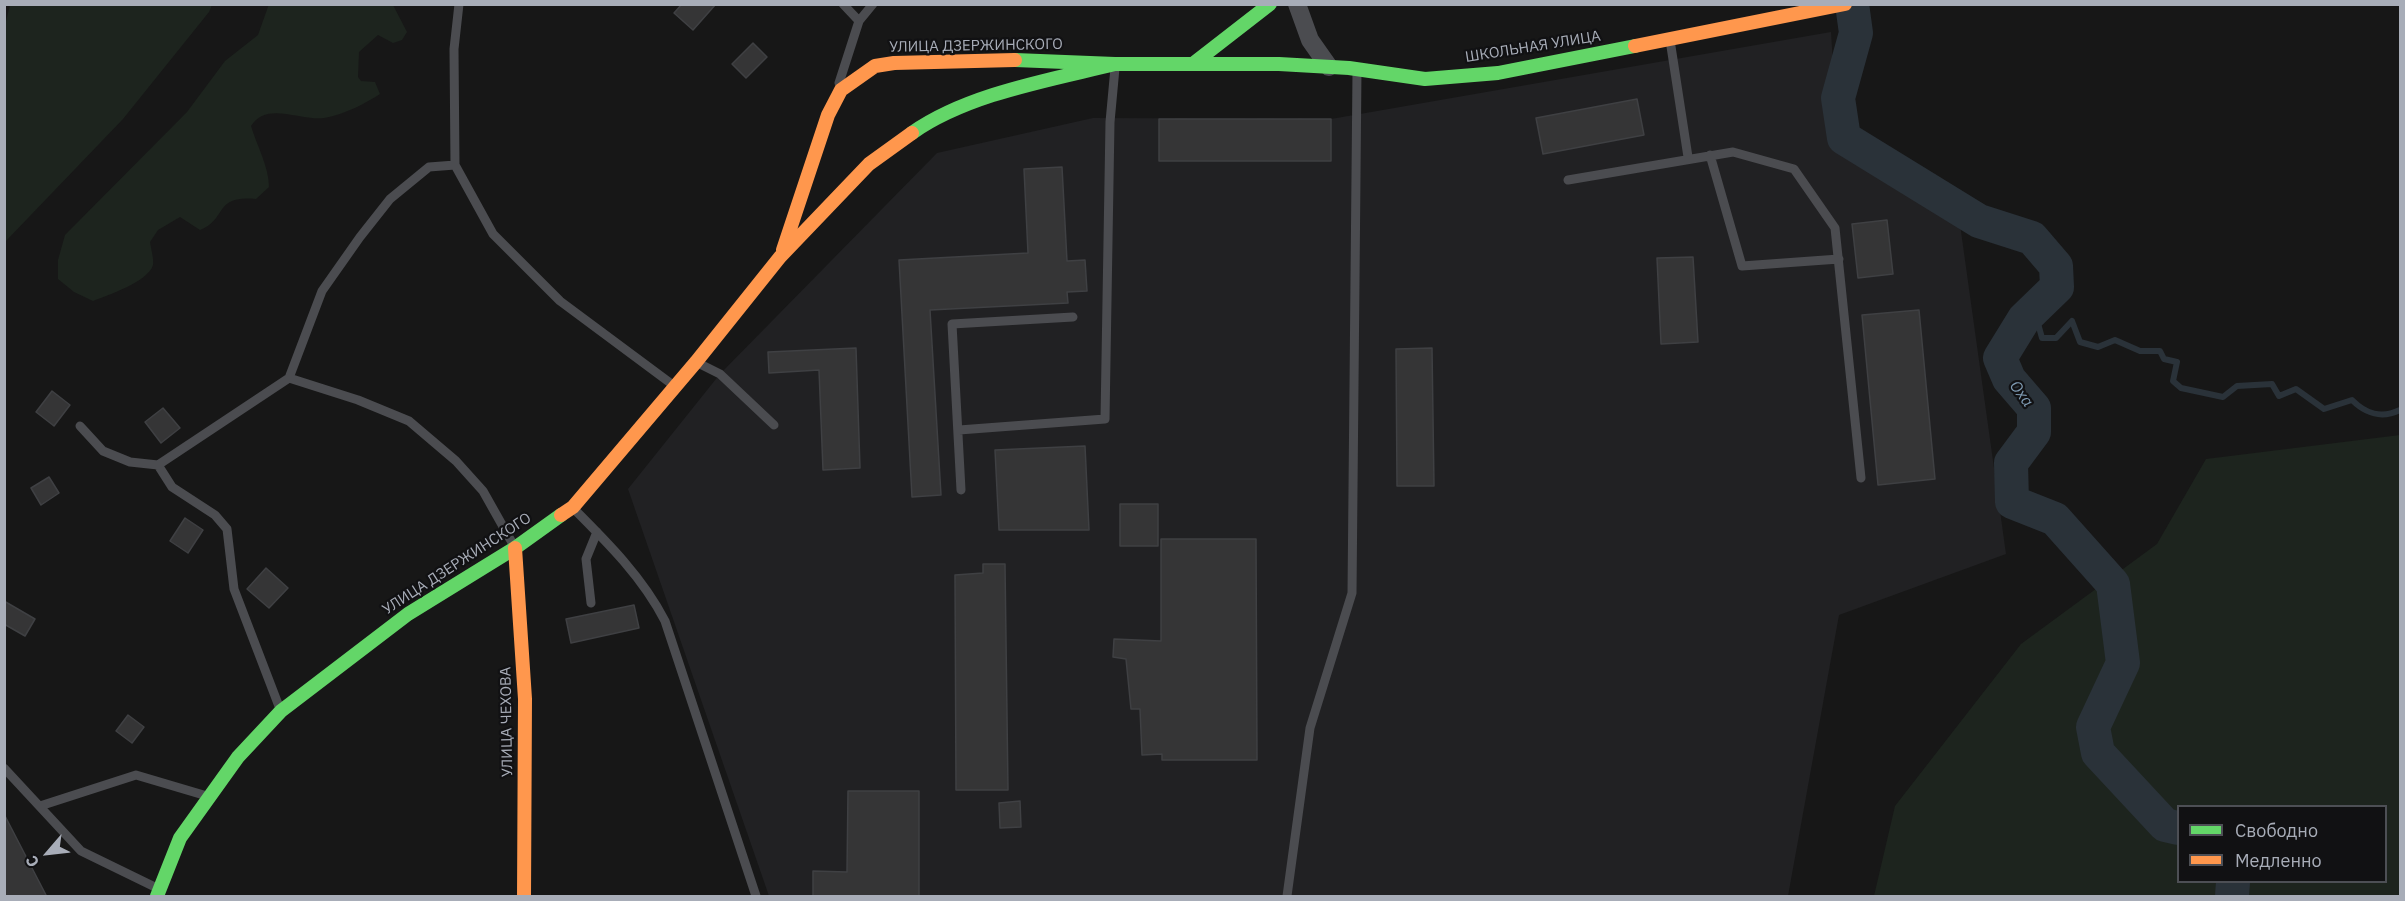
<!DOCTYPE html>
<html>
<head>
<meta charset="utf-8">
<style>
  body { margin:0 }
  #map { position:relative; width:2405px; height:901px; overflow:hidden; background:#171717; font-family:"IBM Plex Sans",sans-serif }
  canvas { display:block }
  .frame { position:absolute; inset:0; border:6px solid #a8adb8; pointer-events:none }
  .legend { position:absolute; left:2177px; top:805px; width:210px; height:78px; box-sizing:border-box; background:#111113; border:2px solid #4d4f55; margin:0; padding:8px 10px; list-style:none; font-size:18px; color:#a8adb8 }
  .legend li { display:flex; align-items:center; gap:12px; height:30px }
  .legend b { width:30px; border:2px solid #4d4f55 }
  .north { position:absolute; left:18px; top:823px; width:60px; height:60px; -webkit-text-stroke:4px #111113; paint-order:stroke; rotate:242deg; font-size:16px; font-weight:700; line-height:24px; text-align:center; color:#a8adb8 }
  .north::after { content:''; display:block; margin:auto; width:21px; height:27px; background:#a8adb8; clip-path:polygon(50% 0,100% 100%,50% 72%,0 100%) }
</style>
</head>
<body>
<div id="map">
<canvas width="2405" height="901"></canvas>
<div class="frame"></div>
<ul class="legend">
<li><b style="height:8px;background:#63d668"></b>Свободно</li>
<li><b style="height:8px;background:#ff974d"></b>Медленно</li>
</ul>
<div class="north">С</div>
</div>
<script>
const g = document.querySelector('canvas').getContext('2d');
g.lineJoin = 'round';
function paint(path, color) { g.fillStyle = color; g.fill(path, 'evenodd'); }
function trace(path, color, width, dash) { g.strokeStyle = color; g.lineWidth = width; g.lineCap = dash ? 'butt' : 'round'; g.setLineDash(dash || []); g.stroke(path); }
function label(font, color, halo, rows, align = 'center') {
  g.font = font + ' "IBM Plex Sans",sans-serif'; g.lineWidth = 4.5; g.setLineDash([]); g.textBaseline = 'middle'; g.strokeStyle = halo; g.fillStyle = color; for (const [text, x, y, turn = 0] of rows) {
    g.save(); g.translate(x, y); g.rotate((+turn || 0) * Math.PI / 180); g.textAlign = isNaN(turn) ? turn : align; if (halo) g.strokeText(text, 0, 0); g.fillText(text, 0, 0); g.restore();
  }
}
paint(new Path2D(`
  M 1831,32 L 1837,130 L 1959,217 L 2006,554 L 1839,615 L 1788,896 L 769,896 L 628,489 L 720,374 L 937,153 L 1093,118 L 1331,119 Z`), '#212123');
paint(new Path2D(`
  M 269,4 L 393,5 L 407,32 L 402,40 L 393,43 L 378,35 L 359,52 L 358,77 L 361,81 L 375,82 L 380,94 C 366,103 347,113 329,117 C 305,124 267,99 251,126 C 257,146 269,167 269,187 L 256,199 C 213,195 228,219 200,230 L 180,217 L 158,230 L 150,242 C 151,249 154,259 153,265 C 148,282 108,295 93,301 L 74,292 L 58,279 L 58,260 L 65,235 L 187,112 L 225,61 L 258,35 Z
  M 10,5 L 212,5 L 209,12 L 123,119 L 5,242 L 4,29 Z
  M 2400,435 L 2400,896 L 1874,896 L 1895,806 L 2021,644 L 2157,544 L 2206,459 ZM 2178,806 L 2386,806 L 2386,882 L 2178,882 Z`), '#1d241e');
trace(new Path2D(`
  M 2024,319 L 2039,327 L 2042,338 L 2056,338 L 2072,321 L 2080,342 L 2098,347 L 2115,340 L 2140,351 L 2160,351 L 2164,359 L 2177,362 L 2173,381 L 2181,388 L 2223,397 L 2237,386 L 2272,384 L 2279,396 L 2296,389 L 2324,409 L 2352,400 C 2366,414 2381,419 2400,410`), '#2a3239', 6);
trace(new Path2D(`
  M 1852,4 L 1856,33 L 1838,98 L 1844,138 L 1979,221 L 2032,238 L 2056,266 L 2057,287 L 2024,319 L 2000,358 L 2009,379 L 2034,408 L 2034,432 L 2011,463 L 2012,502 L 2055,519 L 2113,584 L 2123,663 L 2093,727 L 2098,753 L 2165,825 L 2178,828
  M 2232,896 L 2233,882`), '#2a3239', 34);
const building = new Path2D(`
  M 682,4 L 716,4 L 693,30 L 674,13 Z
  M 753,43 L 767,57 L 746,78 L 732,64 Z
  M 1637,99 L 1644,135 L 1543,154 L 1536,118 Z
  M 1159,119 L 1331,119 L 1331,161 L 1159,161 Z
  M 1062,167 L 1067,261 L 1085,260 L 1087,291 L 1067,292 L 1068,303 L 930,310 L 941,495 L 912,497 L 899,260 L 1028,253 L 1024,169 Z
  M 1887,220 L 1893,274 L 1858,278 L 1852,224 Z
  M 1693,257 L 1698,342 L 1661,344 L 1657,258 Z
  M 1919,310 L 1935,479 L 1878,485 L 1862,315 Z
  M 856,348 L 860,468 L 823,470 L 819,370 L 769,373 L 768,352 Z
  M 1432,348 L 1434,486 L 1397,486 L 1396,349 Z
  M 52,391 L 70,405 L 54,426 L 36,412 Z
  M 163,408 L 180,428 L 161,443 L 145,422 Z
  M 1085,446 L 1089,530 L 999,530 L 995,450 Z
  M 49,477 L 59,493 L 41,505 L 31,488 Z
  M 1120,504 L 1158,504 L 1158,546 L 1120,546 Z
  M 185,518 L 203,530 L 188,553 L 170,541 Z
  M 1161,539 L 1256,539 L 1257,760 L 1162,760 L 1162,754 L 1142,755 L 1140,709 L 1131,709 L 1126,659 L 1113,657 L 1114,639 L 1161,641 Z
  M 983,564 L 1005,564 L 1008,790 L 956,790 L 955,575 L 983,573 Z
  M 266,568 L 288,588 L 269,608 L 247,589 Z
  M 4,601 L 35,619 L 25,636 L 4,624 Z
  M 634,605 L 639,628 L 571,643 L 566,619 Z
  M 128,715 L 144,727 L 132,743 L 116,731 Z
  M 848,791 L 919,791 L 919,897 L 813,896 L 813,871 L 847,872 Z
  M 1020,801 L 1021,827 L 1000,828 L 999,803 Z
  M 4,814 L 47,897 L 4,897 Z`);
paint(building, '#353536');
trace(building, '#3f4043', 1.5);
trace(new Path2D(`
  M 459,4 L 454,49 L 455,165 L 493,234 L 560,301 L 673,385
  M 843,4 L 859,21
  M 1670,40 L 1688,157
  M 839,83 L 859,21 L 873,4
  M 1710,155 L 1742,266 L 1839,259
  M 1568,180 L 1733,152 L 1794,169 L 1835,228 L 1861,478
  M 698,363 L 720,374 L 774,425
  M 289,378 L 358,400 L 409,421 L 456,461 L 483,491 L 514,546
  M 80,426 L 103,451 L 130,462 L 158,465 L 289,378 L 322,291 L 360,237 L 390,199 L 429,167 L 455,165
  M 959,430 L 1105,419 L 1110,122 L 1115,68
  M 158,465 L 172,487 L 215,515 L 227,529 L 234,589 L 280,709
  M 961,490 L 952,324 L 1073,317
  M 574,509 C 608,543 643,578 665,621 L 756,896
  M 591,603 L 586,559 L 597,532
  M 4,768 L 81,851 L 159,889
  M 40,806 L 136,775 L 207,796
  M 1287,896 L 1310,728 L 1352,593 L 1357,71`), '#4b4c50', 9);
trace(new Path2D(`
  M 1297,4 L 1310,40 L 1329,67`), '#4b4c50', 18);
trace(new Path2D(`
  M 1015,60 L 1115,64 L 1279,64 L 1349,68 L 1425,79 L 1498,73 L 1635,46
  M 1194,63 L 1270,4
  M 912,133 C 967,94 1050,80 1115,64
  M 157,896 L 180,838 L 238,757 L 281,711 L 408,614 L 515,548 L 561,515`), '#63d668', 14);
trace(new Path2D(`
  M 1635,46 L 1845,4
  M 783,250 L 828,115 L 841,90 L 875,66 L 894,63 L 1015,60
  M 561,515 L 573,507 L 696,362 L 780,257 L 869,164 L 912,133
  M 515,548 L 525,699 L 524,896`), '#ff974d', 14);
label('15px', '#a8adb8', '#111113', [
  ["УЛИЦА ДЗЕРЖИНСКОГО",976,46,-1],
  ["ШКОЛЬНАЯ УЛИЦА",1533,47,-9],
  ["УЛИЦА ДЗЕРЖИНСКОГО",457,564,-33],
  ["УЛИЦА ЧЕХОВА",507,722,-91]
]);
label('italic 16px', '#7f9bb3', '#111113', [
  ["Оха",2021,394,53]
]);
</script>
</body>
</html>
